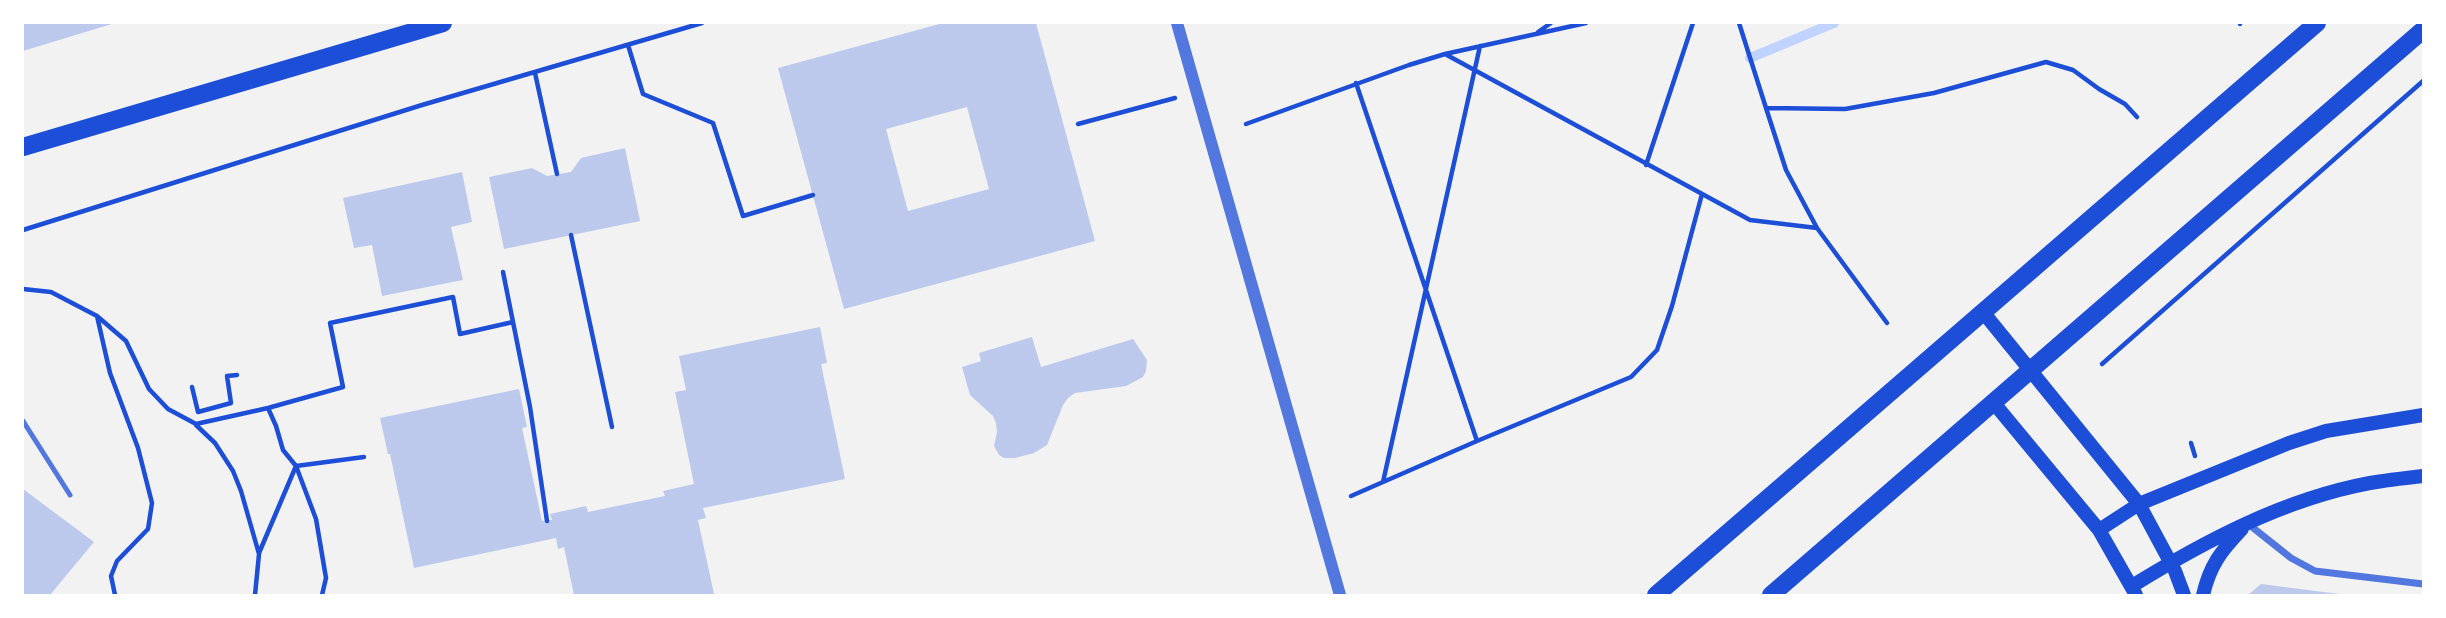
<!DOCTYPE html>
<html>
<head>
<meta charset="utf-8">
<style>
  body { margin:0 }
  #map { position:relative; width:2446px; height:618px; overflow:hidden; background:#f2f2f2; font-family:Helvetica,sans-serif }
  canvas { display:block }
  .frame { position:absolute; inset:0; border:24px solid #fff; pointer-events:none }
</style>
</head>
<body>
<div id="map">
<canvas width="2446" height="618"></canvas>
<div class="frame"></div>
</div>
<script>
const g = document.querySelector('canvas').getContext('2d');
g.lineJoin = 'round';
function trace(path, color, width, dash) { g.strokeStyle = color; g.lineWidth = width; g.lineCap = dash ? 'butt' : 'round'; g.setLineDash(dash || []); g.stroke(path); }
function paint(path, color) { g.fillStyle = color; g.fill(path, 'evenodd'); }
trace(new Path2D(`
  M 1750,58 L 1834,23`), '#bfd3fe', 10);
paint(new Path2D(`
  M 23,23 L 115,23 L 23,51 Z
  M 943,23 L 1036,23 L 1095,241 L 844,309 L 778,68 ZM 967,107 L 989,189 L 908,211 L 886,129 Z
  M 625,148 L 640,221 L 504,249 L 489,177 L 532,168 L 547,176 L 571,172 L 581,158 Z
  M 462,172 L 472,222 L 451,227 L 463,280 L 382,296 L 372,245 L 354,248 L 343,198 Z
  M 820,327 L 827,363 L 821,364 L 845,479 L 703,508 L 706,518 L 698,520 L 714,594 L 574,595 L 564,547 L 558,549 L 556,538 L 414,568 L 390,454 L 388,454 L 380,418 L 519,389 L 527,427 L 522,428 L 542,521 L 552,520 L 550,514 L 586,506 L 588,512 L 665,496 L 663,491 L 694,484 L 675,392 L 686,390 L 679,356 Z
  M 1032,337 L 1041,367 L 1133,339 L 1147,360 L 1146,371 L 1143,377 L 1126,386 L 1075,393 L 1068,398 L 1063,405 L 1047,445 L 1034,453 L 1015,458 L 1004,458 L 999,455 L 994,446 L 997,432 L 996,423 L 993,416 L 970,395 L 962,367 L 981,361 L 979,353 Z
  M 23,489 L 94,542 L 50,595 L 23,595 Z
  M 2261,584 L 2339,594 L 2339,595 L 2248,595 Z`), '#bdc9ec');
trace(new Path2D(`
  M 1739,23 L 1766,108 L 1845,109 L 1934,93 L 2046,62 L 2073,70 L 2099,89 L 2125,104 L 2137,117
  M 2240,23 L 2240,24
  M 1538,32 L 1551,23
  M 628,45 L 643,94 L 713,123 L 743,216 L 813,195
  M 1445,54 L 1750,220 L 1817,228
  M 535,73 L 557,174
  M 1766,108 L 1786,170 L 1817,228 L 1887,323
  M 1078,124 L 1175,98
  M 1246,124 L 1409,65 L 1445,54 L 1586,23
  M 1646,165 L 1693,23
  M 23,230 L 422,105 L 702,23
  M 571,235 L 612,427
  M 503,272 L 530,407 L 547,521
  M 23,289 L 51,292 L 97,316 L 110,373 L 138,448 L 152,503 L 148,529 L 117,561 L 111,576 L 115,595
  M 97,316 L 126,341 L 149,389 L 168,409 L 196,424 L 268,408 L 343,387 L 330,323 L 453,297 L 460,334 L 513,322
  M 2102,364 L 2423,81
  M 192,387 L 198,412 L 231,403 L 227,376 L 237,375
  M 268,408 L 276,426 L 283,450 L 296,466 L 316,519 L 326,578 L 322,595
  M 196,425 L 215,443 L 233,471 L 241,491 L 259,554 L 255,595
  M 1477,441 L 1631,377 L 1657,350 L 1672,306 L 1702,194
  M 2191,443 L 2195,456
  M 1383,482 L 1480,46
  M 1351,496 L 1477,441 L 1356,83
  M 259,553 L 296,466 L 364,457`), '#1d4ed8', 4.5);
trace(new Path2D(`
  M 23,421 L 70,495`), '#5277de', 5);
trace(new Path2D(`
  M 2247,523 L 2291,558 L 2315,571 L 2423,584`), '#5277de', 7);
trace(new Path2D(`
  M 1177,23 L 1340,595`), '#5277de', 12);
trace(new Path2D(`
  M 1983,312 L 2139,504 L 2175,571 L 2184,595
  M 1993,402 L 2099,530 L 2136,595
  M 2099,530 L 2139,504 L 2289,443 L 2326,431 L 2423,415
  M 2132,586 C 2205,541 2284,499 2370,483 C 2387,480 2405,478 2423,476
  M 2203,595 C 2210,565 2221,551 2242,529`), '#1d4ed8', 14);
trace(new Path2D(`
  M 23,147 L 443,23
  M 1656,595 L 2317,23
  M 1771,595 L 2423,30`), '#1d4ed8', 18);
</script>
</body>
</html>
